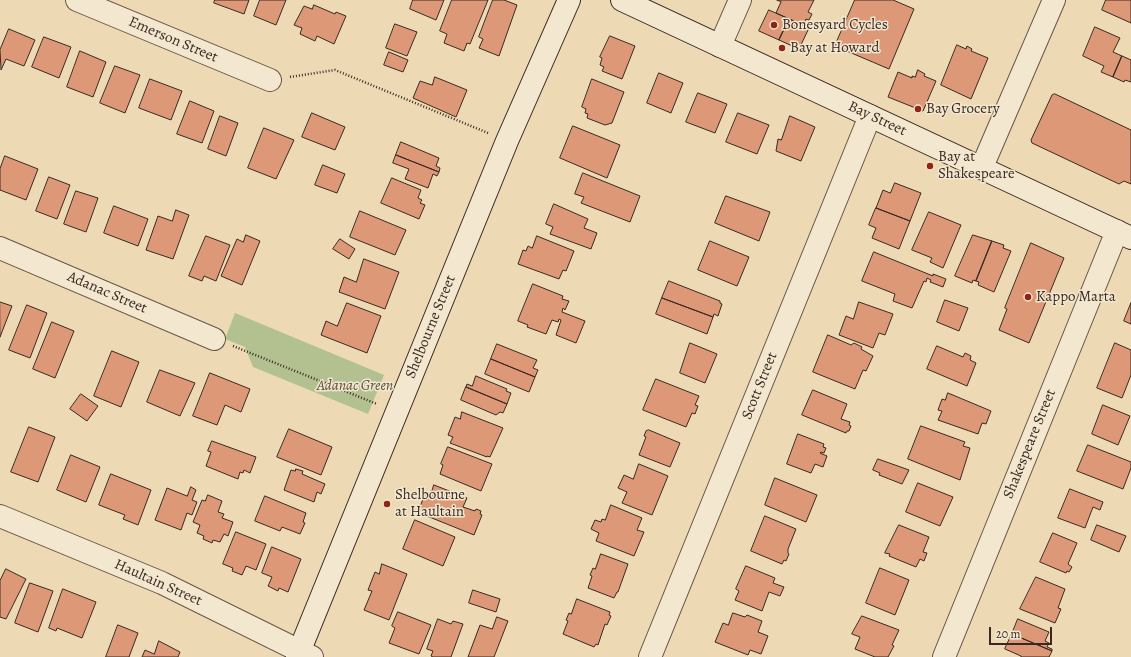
<!DOCTYPE html>
<html>
<head>
<meta charset="utf-8">
<style>
  body { margin:0 }
  #map { position:relative; width:1131px; height:657px; overflow:hidden; background:#eddab5; font-family:Alegreya,serif }
  canvas { display:block }
  .scale { position:absolute; left:989px; top:627px; width:63px; height:18px; box-sizing:border-box; border:2px solid #3a2922; border-top:0; padding-left:5px; font-size:12px; line-height:14px; white-space:nowrap; color:#3a2922; -webkit-text-stroke:3px #f3e7cf; paint-order:stroke }
</style>
</head>
<body>
<div id="map">
<canvas width="1131" height="657"></canvas>
<div class="scale">20 m</div>
</div>
<script>
const g = document.querySelector('canvas').getContext('2d');
g.lineJoin = 'round';
function paint(path, color) { g.fillStyle = color; g.fill(path, 'evenodd'); }
function trace(path, color, width, dash) { g.strokeStyle = color; g.lineWidth = width; g.lineCap = dash ? 'butt' : 'round'; g.setLineDash(dash || []); g.stroke(path); }
function label(font, color, halo, rows, align = 'center') {
  g.font = font + ' Alegreya,serif'; g.lineWidth = 3; g.setLineDash([]); g.textBaseline = 'middle'; g.strokeStyle = halo; g.fillStyle = color; for (const [text, x, y, turn = 0] of rows) {
    g.save(); g.translate(x, y); g.rotate((+turn || 0) * Math.PI / 180); g.textAlign = isNaN(turn) ? turn : align; if (halo) g.strokeText(text, 0, 0); g.fillText(text, 0, 0); g.restore();
  }
}
paint(new Path2D(`
  M 235,313 L 384,375 L 368,414 L 253,367 L 245,347 L 225,339 Z`), '#b3c191');
const building = new Path2D(`
  M 215,0 L 249,0 L 244,14 L 214,3 Z
  M 260,0 L 286,0 L 276,25 L 254,16 Z
  M 413,0 L 444,0 L 436,20 L 410,9 Z
  M 452,0 L 488,0 L 470,44 L 467,43 L 464,51 L 444,43 L 447,34 L 440,31 Z
  M 493,0 L 504,0 L 517,5 L 499,56 L 479,48 L 483,39 L 479,37 Z
  M 777,0 L 814,0 L 808,12 L 812,14 L 809,20 L 806,19 L 803,25 L 776,13 L 781,2 Z
  M 855,0 L 893,0 L 914,9 L 889,69 L 835,46 Z
  M 1106,0 L 1131,0 L 1131,23 L 1102,10 Z
  M 314,5 L 335,14 L 336,12 L 346,16 L 334,44 L 317,36 L 315,41 L 300,34 L 302,28 L 294,25 L 304,6 L 312,9 Z
  M 769,10 L 789,19 L 779,40 L 759,31 Z
  M 789,19 L 809,28 L 799,49 L 779,40 Z
  M 395,24 L 417,32 L 407,56 L 386,48 Z
  M 1095,27 L 1120,38 L 1113,52 L 1122,56 L 1113,77 L 1101,72 L 1104,66 L 1083,56 Z
  M 9,29 L 35,40 L 24,66 L 6,59 L 1,70 L 0,50 Z
  M 610,36 L 635,46 L 622,79 L 602,71 L 604,67 L 600,65 L 602,58 L 600,57 Z
  M 44,37 L 71,47 L 59,78 L 32,67 Z
  M 957,45 L 966,49 L 967,46 L 972,49 L 971,51 L 988,58 L 971,99 L 941,85 Z
  M 80,51 L 106,62 L 93,97 L 67,87 Z
  M 389,52 L 408,60 L 403,72 L 384,65 Z
  M 1122,56 L 1131,60 L 1131,82 L 1125,80 L 1124,82 L 1113,77 Z
  M 115,66 L 140,75 L 125,113 L 100,103 Z
  M 918,70 L 925,74 L 924,76 L 936,81 L 923,111 L 888,97 L 898,72 L 912,78 L 912,76 L 915,77 Z
  M 659,73 L 683,83 L 671,113 L 647,103 Z
  M 435,77 L 467,90 L 456,117 L 413,98 L 420,81 L 432,85 Z
  M 150,79 L 182,91 L 171,120 L 139,108 Z
  M 592,79 L 624,92 L 612,123 L 605,125 L 587,118 L 588,114 L 585,113 L 586,109 L 582,107 Z
  M 698,93 L 727,104 L 715,133 L 686,122 Z
  M 1055,94 L 1131,130 L 1131,184 L 1124,181 L 1119,184 L 1032,143 L 1031,140 L 1052,95 Z
  M 190,101 L 214,111 L 202,143 L 177,134 Z
  M 312,113 L 345,127 L 335,150 L 302,137 Z
  M 738,113 L 769,125 L 757,154 L 726,142 Z
  M 220,116 L 238,123 L 226,156 L 208,149 Z
  M 790,116 L 815,127 L 801,161 L 776,151 L 778,139 L 781,140 Z
  M 573,126 L 620,145 L 607,178 L 560,158 Z
  M 264,128 L 294,140 L 276,179 L 248,168 Z
  M 401,142 L 439,158 L 436,166 L 440,168 L 439,172 L 396,155 Z
  M 396,155 L 439,172 L 437,176 L 433,174 L 428,188 L 405,179 L 409,169 L 393,163 Z
  M 5,156 L 38,169 L 26,200 L 0,190 L 0,169 Z
  M 323,165 L 345,174 L 337,193 L 315,185 Z
  M 583,173 L 640,196 L 630,222 L 581,203 L 584,197 L 575,194 Z
  M 49,177 L 70,185 L 57,219 L 36,211 Z
  M 392,178 L 421,190 L 418,198 L 422,200 L 420,203 L 425,205 L 419,219 L 381,203 Z
  M 895,183 L 921,193 L 910,221 L 876,208 L 883,190 L 890,193 Z
  M 76,191 L 98,198 L 86,232 L 64,224 Z
  M 726,196 L 770,212 L 759,241 L 715,223 Z
  M 554,204 L 588,219 L 584,228 L 597,233 L 591,249 L 550,234 L 553,227 L 546,224 Z
  M 114,206 L 148,219 L 138,246 L 104,233 Z
  M 876,208 L 910,221 L 899,249 L 872,238 L 876,228 L 869,225 Z
  M 176,210 L 189,215 L 173,259 L 146,250 L 158,216 L 172,221 Z
  M 360,211 L 406,230 L 395,255 L 350,237 Z
  M 929,212 L 961,225 L 943,268 L 930,262 L 932,258 L 912,250 Z
  M 246,235 L 260,241 L 242,285 L 221,276 L 237,239 L 243,242 Z
  M 973,235 L 992,241 L 976,281 L 973,280 L 972,283 L 955,276 Z
  M 206,236 L 230,245 L 216,281 L 204,276 L 202,281 L 189,276 Z
  M 537,236 L 574,251 L 566,271 L 563,270 L 559,279 L 518,264 L 523,250 L 526,251 L 528,246 L 532,248 Z
  M 340,239 L 355,249 L 349,259 L 333,249 Z
  M 710,241 L 749,257 L 737,286 L 698,270 Z
  M 992,241 L 1004,245 L 1003,248 L 1011,251 L 994,292 L 978,285 L 979,282 L 976,281 Z
  M 1031,243 L 1064,258 L 1029,343 L 999,330 L 1007,309 L 1005,308 Z
  M 874,252 L 933,276 L 933,274 L 946,279 L 943,287 L 930,282 L 931,280 L 927,278 L 926,282 L 924,281 L 912,308 L 893,301 L 895,294 L 862,281 Z
  M 364,259 L 399,272 L 385,309 L 339,292 L 344,277 L 356,282 Z
  M 669,281 L 720,301 L 720,303 L 722,304 L 718,316 L 714,314 L 713,317 L 662,298 Z
  M 533,284 L 563,296 L 562,299 L 569,301 L 565,310 L 563,308 L 562,312 L 585,321 L 576,343 L 556,335 L 561,320 L 559,319 L 558,322 L 552,320 L 546,334 L 527,327 L 528,325 L 518,321 Z
  M 662,298 L 713,317 L 707,334 L 656,314 Z
  M 945,300 L 968,308 L 959,331 L 937,322 Z
  M 0,302 L 12,306 L 0,337 Z
  M 859,302 L 893,314 L 885,335 L 879,333 L 873,348 L 839,335 L 846,316 L 853,319 Z
  M 347,303 L 381,316 L 367,353 L 321,335 L 326,321 L 337,326 Z
  M 1131,303 L 1131,324 L 1124,321 Z
  M 27,305 L 47,313 L 30,358 L 9,350 Z
  M 52,322 L 74,331 L 55,378 L 33,369 Z
  M 828,335 L 851,345 L 854,343 L 862,347 L 861,349 L 873,356 L 866,371 L 863,370 L 855,389 L 813,372 Z
  M 690,343 L 717,354 L 705,383 L 680,373 Z
  M 1115,343 L 1131,350 L 1131,375 L 1122,398 L 1097,388 Z
  M 497,344 L 537,360 L 533,368 L 538,370 L 535,377 L 491,359 Z
  M 937,346 L 963,357 L 965,353 L 971,356 L 970,360 L 976,363 L 967,386 L 927,369 Z
  M 112,351 L 139,362 L 121,407 L 94,396 Z
  M 491,359 L 535,377 L 529,392 L 485,374 Z
  M 160,370 L 195,383 L 180,416 L 147,402 Z
  M 210,373 L 250,389 L 241,412 L 225,405 L 217,425 L 193,416 Z
  M 476,376 L 507,389 L 506,391 L 511,393 L 507,404 L 466,387 L 467,384 L 472,386 Z
  M 656,379 L 699,396 L 695,405 L 698,406 L 695,414 L 692,413 L 686,427 L 643,410 Z
  M 466,387 L 507,404 L 503,413 L 500,412 L 496,415 L 461,400 Z
  M 813,390 L 847,404 L 841,419 L 850,422 L 849,425 L 851,426 L 849,431 L 847,431 L 846,433 L 802,415 Z
  M 948,393 L 991,411 L 986,424 L 982,423 L 978,434 L 938,420 L 942,411 L 938,410 L 942,399 L 945,400 Z
  M 81,394 L 98,406 L 87,421 L 70,409 Z
  M 1103,405 L 1130,416 L 1118,445 L 1092,434 Z
  M 462,412 L 503,428 L 490,457 L 487,456 L 487,457 L 450,443 L 453,437 L 448,435 L 455,417 L 460,419 Z
  M 921,426 L 965,442 L 963,446 L 970,448 L 960,480 L 908,459 Z
  M 29,427 L 55,437 L 38,482 L 11,472 Z
  M 289,429 L 332,447 L 321,475 L 277,457 Z
  M 649,430 L 680,443 L 670,467 L 639,455 L 646,437 L 644,436 L 646,431 Z
  M 798,434 L 824,444 L 823,447 L 826,448 L 824,453 L 821,452 L 820,453 L 827,456 L 823,467 L 815,464 L 811,473 L 787,464 Z
  M 212,441 L 256,457 L 250,473 L 244,470 L 243,473 L 240,472 L 238,479 L 206,466 L 211,452 L 208,451 Z
  M 1088,445 L 1131,462 L 1131,468 L 1123,489 L 1077,471 Z
  M 448,447 L 492,464 L 481,491 L 440,474 L 443,465 L 441,464 Z
  M 71,455 L 100,467 L 86,502 L 57,490 Z
  M 878,459 L 909,470 L 902,484 L 879,475 L 880,473 L 873,470 Z
  M 639,464 L 668,476 L 652,515 L 622,503 L 627,492 L 618,488 L 624,475 L 633,479 Z
  M 296,469 L 303,471 L 302,474 L 325,484 L 321,494 L 317,492 L 314,502 L 284,490 L 291,470 L 295,471 Z
  M 111,474 L 151,490 L 138,525 L 123,519 L 125,515 L 99,505 Z
  M 775,478 L 817,495 L 806,522 L 765,505 Z
  M 918,483 L 953,497 L 940,526 L 906,512 Z
  M 434,485 L 467,498 L 463,507 L 475,511 L 476,509 L 481,511 L 480,514 L 482,515 L 474,535 L 422,514 L 423,511 L 419,509 L 426,492 L 431,493 Z
  M 191,487 L 196,490 L 192,500 L 197,502 L 192,515 L 187,513 L 181,530 L 155,520 L 167,488 L 187,496 Z
  M 1070,489 L 1103,502 L 1100,510 L 1093,507 L 1085,528 L 1058,518 Z
  M 208,495 L 222,501 L 218,512 L 224,514 L 222,518 L 233,522 L 228,536 L 224,534 L 220,542 L 213,540 L 212,543 L 203,539 L 204,536 L 197,533 L 200,525 L 193,522 L 202,500 L 205,501 Z
  M 265,496 L 306,513 L 303,522 L 305,523 L 300,534 L 282,527 L 280,531 L 255,521 Z
  M 611,505 L 642,518 L 637,530 L 644,532 L 634,556 L 596,541 L 599,533 L 591,529 L 595,520 L 601,522 L 602,519 L 605,520 Z
  M 765,516 L 796,529 L 788,549 L 788,553 L 789,554 L 786,561 L 784,560 L 782,564 L 751,551 Z
  M 415,520 L 455,537 L 443,566 L 403,549 Z
  M 899,525 L 929,537 L 923,552 L 927,553 L 924,561 L 920,559 L 916,567 L 889,556 L 890,554 L 885,553 Z
  M 1097,525 L 1126,536 L 1119,552 L 1091,540 Z
  M 236,532 L 266,544 L 256,570 L 246,566 L 242,575 L 232,571 L 233,568 L 223,564 Z
  M 1053,533 L 1077,543 L 1068,564 L 1072,567 L 1069,572 L 1067,571 L 1066,573 L 1040,562 Z
  M 272,547 L 301,559 L 288,592 L 279,588 L 278,591 L 268,586 L 272,577 L 262,573 Z
  M 601,554 L 628,564 L 618,592 L 617,592 L 614,598 L 588,588 L 592,576 L 590,575 L 593,568 L 595,569 Z
  M 382,564 L 407,574 L 389,620 L 364,610 L 372,591 L 368,590 L 375,572 L 379,574 Z
  M 746,566 L 775,578 L 773,583 L 784,587 L 780,596 L 769,592 L 762,611 L 735,600 L 739,591 L 736,589 Z
  M 880,568 L 909,580 L 895,615 L 866,603 Z
  M 6,569 L 26,579 L 6,619 L 0,617 L 0,581 Z
  M 1036,577 L 1065,589 L 1058,608 L 1061,609 L 1055,623 L 1020,609 Z
  M 30,583 L 53,591 L 38,632 L 15,623 Z
  M 63,589 L 96,602 L 82,638 L 57,628 L 56,631 L 49,628 Z
  M 473,590 L 500,599 L 496,612 L 469,603 Z
  M 577,599 L 610,612 L 609,615 L 611,616 L 607,625 L 605,624 L 598,645 L 596,644 L 594,647 L 563,634 L 568,621 L 566,620 L 569,613 L 571,614 Z
  M 398,612 L 431,625 L 419,654 L 389,643 L 395,628 L 392,626 Z
  M 733,613 L 745,617 L 747,615 L 762,621 L 758,632 L 768,636 L 761,654 L 750,650 L 748,655 L 715,642 L 723,623 L 728,625 Z
  M 862,616 L 899,630 L 892,645 L 894,646 L 888,657 L 875,657 L 855,649 L 860,637 L 852,634 Z
  M 497,617 L 508,621 L 494,657 L 468,657 L 480,625 L 492,629 Z
  M 438,619 L 451,624 L 453,621 L 463,624 L 451,657 L 433,657 L 431,656 L 433,651 L 427,649 Z
  M 1018,619 L 1049,632 L 1045,641 L 1049,643 L 1047,647 L 1052,649 L 1052,651 L 1012,634 Z
  M 118,625 L 138,633 L 129,657 L 106,657 Z
  M 1012,634 L 1052,651 L 1049,657 L 1021,657 L 1021,656 L 1005,649 Z
  M 159,641 L 180,652 L 178,657 L 142,657 L 145,650 L 154,654 Z`);
paint(building, '#d97');
trace(building, '#3a2922', 1);
const minor = new Path2D(`
  M 77,0 L 270,80
  M 720,46 L 740,0
  M 982,167 L 1054,0
  M 0,248 L 214,339
  M 0,516 L 162,583 L 312,657
  M 650,657 L 870,116
  M 944,657 L 1117,231`);
const secondary = new Path2D(`
  M 622,0 L 1131,238
  M 297,657 L 507,141 L 569,0`);
trace(minor, '#675547', 24);
trace(secondary, '#3a2922', 24);
trace(new Path2D(`
  M 290,77 L 335,70 L 488,133
  M 233,346 L 377,404`), '#3a2922', 2.5, [1, 2]);
trace(minor, '#f3e7cf', 22);
trace(secondary, '#f3e7cf', 22);
for (const [x, y, r, color] of [
  [774,25,4,"#8f2418"],
  [782,48,4,"#8f2418"],
  [918,109,4,"#8f2418"],
  [930,166,4,"#8f2418"],
  [1028,297,4,"#8f2418"],
  [387,504,4,"#8f2418"]
]) { const dot = new Path2D(); dot.arc(x, y, r, 0, 2 * Math.PI); g.fillStyle = color; g.fill(dot); trace(dot, '#f3e7cf', 1.5); }
label('15px', '#3a2922', '#f3e7cf', [
  ["Bonesyard Cycles",782,25],
  ["Bay at Howard",790,48],
  ["Bay Grocery",926,109],
  ["Bay at",938,157],
  ["Shakespeare",938,174],
  ["Kappo Marta",1036,297],
  ["Shelbourne",395,495],
  ["at Haultain",395,512]
], 'left');
label('15px', '#3a2922', '#f3e7cf', [
  ["Emerson Street",173,40,23],
  ["Bay Street",877,119,25],
  ["Adanac Street",107,293,23],
  ["Shelbourne Street",431,327,-68],
  ["Scott Street",760,386,-68],
  ["Shakespeare Street",1030,444,-68],
  ["Haultain Street",158,583,24]
]);
label('italic 15px', '#584f3e', '#f3e7cf', [
  ["Adanac Green",355,386]
]);
</script>
</body>
</html>
